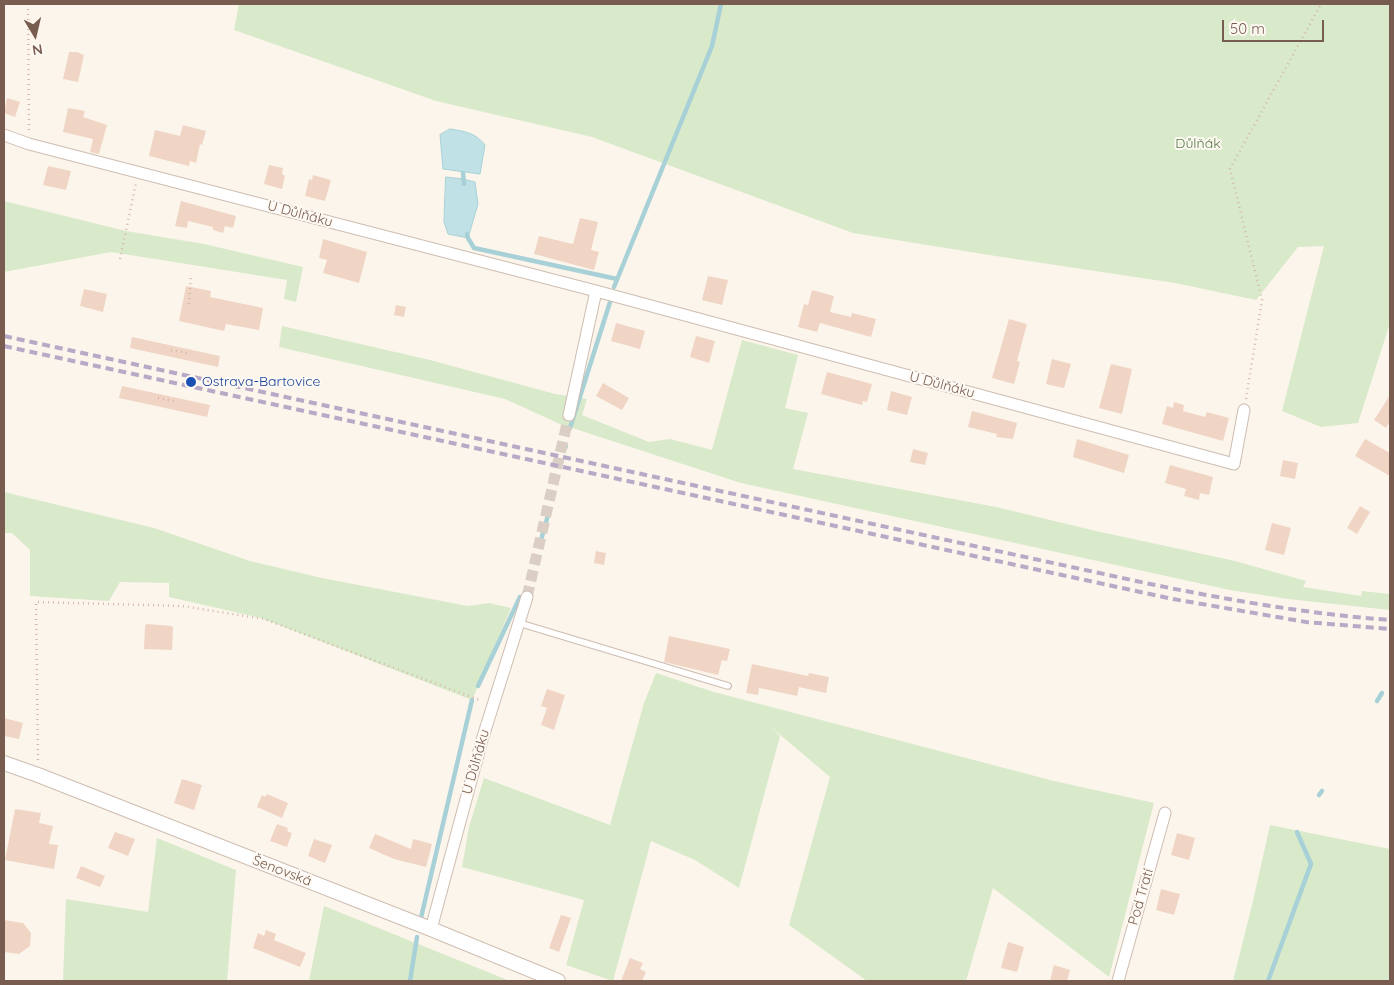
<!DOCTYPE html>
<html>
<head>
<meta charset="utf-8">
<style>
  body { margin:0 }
  #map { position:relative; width:1394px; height:985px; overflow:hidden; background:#fcf5ec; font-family:Quicksand,sans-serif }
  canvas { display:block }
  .frame { position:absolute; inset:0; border:5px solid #775c4f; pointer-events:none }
  .north { position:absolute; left:10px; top:10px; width:50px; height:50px; -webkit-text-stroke:4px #fef9f3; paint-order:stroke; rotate:171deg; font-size:14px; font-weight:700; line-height:20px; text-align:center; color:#775c4f }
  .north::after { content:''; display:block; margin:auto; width:18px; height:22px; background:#775c4f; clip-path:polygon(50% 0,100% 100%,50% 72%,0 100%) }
  .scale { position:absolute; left:1222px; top:20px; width:102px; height:22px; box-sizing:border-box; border:2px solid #775c4f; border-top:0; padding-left:6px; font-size:15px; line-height:18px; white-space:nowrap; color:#775c4f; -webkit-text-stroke:4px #fef9f3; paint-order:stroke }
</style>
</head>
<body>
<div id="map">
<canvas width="1394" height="985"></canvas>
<div class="frame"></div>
<div class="north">N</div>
<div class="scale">50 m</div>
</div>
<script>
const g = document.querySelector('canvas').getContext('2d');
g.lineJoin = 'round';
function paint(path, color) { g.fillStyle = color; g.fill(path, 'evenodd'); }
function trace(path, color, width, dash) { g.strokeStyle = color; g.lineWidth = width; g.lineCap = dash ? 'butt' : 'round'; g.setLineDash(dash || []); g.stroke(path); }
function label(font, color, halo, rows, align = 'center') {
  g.font = font + ' Quicksand,sans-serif'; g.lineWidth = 4; g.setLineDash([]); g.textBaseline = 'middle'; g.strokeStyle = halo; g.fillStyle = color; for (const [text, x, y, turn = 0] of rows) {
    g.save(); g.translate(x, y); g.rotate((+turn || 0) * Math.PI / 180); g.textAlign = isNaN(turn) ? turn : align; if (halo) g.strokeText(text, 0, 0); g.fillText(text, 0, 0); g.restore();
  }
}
paint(new Path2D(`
  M 239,4 L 1390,4 L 1390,323 L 1358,423 L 1321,427 L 1282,411 L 1324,246 L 1298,247 L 1256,300 L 1175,283 L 989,255 L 853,233 L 592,137 L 436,101 L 234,30 Z
  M 4,201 L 126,231 L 204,244 L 303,267 L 296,302 L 284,299 L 287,280 L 111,252 L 4,272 Z
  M 282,326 L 430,360 L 555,394 L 587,399 L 582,415 L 649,442 L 670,439 L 712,450 L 742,340 L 798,355 L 785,408 L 808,413 L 793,469 L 996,507 L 1096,531 L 1235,561 L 1306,581 L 1303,587 L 1361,596 L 1362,591 L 1390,594 L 1390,610 L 1288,599 L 1230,590 L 741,483 L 560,424 L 505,399 L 279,347 Z
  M 4,492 L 154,528 L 250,561 L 322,578 L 468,606 L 489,603 L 511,608 L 472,700 L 261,618 L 169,597 L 169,583 L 120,582 L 109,601 L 30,596 L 30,550 L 12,533 L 4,533 Z
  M 656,673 L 714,692 L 1054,781 L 1154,803 L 1109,977 L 993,888 L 966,981 L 867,981 L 789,925 L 830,777 L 771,727 L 780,736 L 739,888 L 695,860 L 651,841 L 613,981 L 566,965 L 584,900 L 462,867 L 469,827 L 484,778 L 610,825 L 644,703 Z
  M 1270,825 L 1390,849 L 1390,981 L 1233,981 L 1253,901 Z
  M 157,838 L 236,870 L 227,981 L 63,981 L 66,899 L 148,912 Z
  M 324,906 L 510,981 L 309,981 Z`), '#d8eaca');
const water = new Path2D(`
  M 450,129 C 464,131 476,133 485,145 L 480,174 L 443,169 L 440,135 Z
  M 446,177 L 463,179 L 475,182 L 478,204 L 468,238 L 448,234 L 444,222 Z`);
paint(water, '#c0e1e6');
trace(water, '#a7d1d7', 1);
trace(new Path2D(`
  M 463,173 L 464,184
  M 467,234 L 468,238 L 474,248 L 617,279
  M 614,287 L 712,46 L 721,4
  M 570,428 L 611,299
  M 565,448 L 566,446
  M 541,540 L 548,515
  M 478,686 L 520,597
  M 1377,701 L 1382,693
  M 1319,795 L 1322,791
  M 420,922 L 472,700
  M 410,981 L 417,937
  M 1268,981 L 1311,864 L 1297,832`), '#a7d1d7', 4.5);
paint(new Path2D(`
  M 69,52 L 77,52 L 84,55 L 78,82 L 63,79 Z
  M 7,98 L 20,102 L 15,117 L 4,113 Z
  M 68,108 L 85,111 L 83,117 L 107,125 L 99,154 L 90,152 L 93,139 L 63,132 Z
  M 183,125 L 206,131 L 202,145 L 200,144 L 196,163 L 190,161 L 189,166 L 149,156 L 155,130 L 180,136 Z
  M 269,165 L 283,168 L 282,174 L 285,176 L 282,189 L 264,184 Z
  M 48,166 L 71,171 L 66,190 L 43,185 Z
  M 313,175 L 331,180 L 325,201 L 305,196 L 309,179 L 312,180 Z
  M 181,201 L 236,216 L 233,228 L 225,226 L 223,233 L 213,230 L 213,227 L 188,221 L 187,228 L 175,226 Z
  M 580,218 L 598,222 L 591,250 L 599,252 L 594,270 L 534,254 L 539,236 L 573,244 Z
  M 323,239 L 367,252 L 359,283 L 323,273 L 327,260 L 319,258 Z
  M 708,276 L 728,280 L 722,305 L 702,300 Z
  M 186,286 L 211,291 L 210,297 L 263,308 L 259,330 L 226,324 L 224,331 L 179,321 Z
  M 84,289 L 107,294 L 103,312 L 80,306 Z
  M 812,290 L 834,296 L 830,312 L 851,317 L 852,313 L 876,319 L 871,337 L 820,323 L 817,332 L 798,327 L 804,304 L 808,305 Z
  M 396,305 L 406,307 L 404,317 L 394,315 Z
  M 1009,319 L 1027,324 L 1017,361 L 1020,362 L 1014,384 L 992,378 Z
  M 616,323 L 645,331 L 640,349 L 611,341 Z
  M 696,336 L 715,341 L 709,363 L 690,357 Z
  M 132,337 L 220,356 L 218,367 L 130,348 Z
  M 1052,359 L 1071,364 L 1064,388 L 1046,384 Z
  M 1111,364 L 1132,369 L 1122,414 L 1099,408 Z
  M 827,372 L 872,384 L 867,402 L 863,401 L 862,405 L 821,394 Z
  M 603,383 L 629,398 L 622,410 L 596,396 Z
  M 122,386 L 210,405 L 207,417 L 119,398 Z
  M 891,391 L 912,397 L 907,415 L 887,410 Z
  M 1390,395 L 1390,421 L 1386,428 L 1374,420 Z
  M 1174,402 L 1184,405 L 1183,411 L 1205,417 L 1207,412 L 1229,418 L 1223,441 L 1162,424 L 1167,406 L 1173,408 Z
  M 972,411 L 1017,423 L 1013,439 L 996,437 L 997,434 L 968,427 Z
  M 1077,439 L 1129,455 L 1124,473 L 1073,457 Z
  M 1365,439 L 1390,453 L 1390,476 L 1355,456 Z
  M 913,449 L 928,453 L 925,465 L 910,462 Z
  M 1283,460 L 1298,463 L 1295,479 L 1280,476 Z
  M 1170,465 L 1213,477 L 1209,495 L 1200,493 L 1199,500 L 1184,496 L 1186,489 L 1165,483 Z
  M 1360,506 L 1370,512 L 1357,534 L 1347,528 Z
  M 1272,523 L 1291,528 L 1284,555 L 1265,550 Z
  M 596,551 L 606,553 L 604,565 L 594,563 Z
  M 147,624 L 172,626 L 173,628 L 172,650 L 144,649 L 145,626 Z
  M 669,636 L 730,649 L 727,661 L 722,660 L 718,675 L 664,662 Z
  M 752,664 L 808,676 L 809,673 L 829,677 L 826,693 L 799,687 L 797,696 L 759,688 L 758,695 L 746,693 Z
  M 547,689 L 565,695 L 554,730 L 541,725 L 547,708 L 541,706 Z
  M 4,718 L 23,723 L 19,739 L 4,736 Z
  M 182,779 L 202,785 L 194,810 L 174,803 Z
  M 267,794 L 288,803 L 282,818 L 257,807 L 262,795 L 265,797 Z
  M 15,809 L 41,813 L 39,823 L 53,826 L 49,844 L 58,845 L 54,869 L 5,860 Z
  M 277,824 L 288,828 L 287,831 L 292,833 L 287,847 L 270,841 Z
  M 115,832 L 135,839 L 128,856 L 108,848 Z
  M 1177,833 L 1195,838 L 1189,860 L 1171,855 Z
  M 375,834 L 411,849 L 413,839 L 432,844 L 426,867 L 394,859 L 369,848 Z
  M 314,839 L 332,845 L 325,863 L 308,856 Z
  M 81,866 L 105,876 L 100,887 L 76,878 Z
  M 1161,889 L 1180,894 L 1174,915 L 1156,910 Z
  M 561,915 L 571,918 L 559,952 L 549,948 Z
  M 4,920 L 23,923 L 31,933 L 30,946 L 19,954 L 4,952 Z
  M 266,930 L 276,934 L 274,940 L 306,953 L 300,967 L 253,948 L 258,933 L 264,936 Z
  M 1008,942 L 1024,947 L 1017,972 L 1001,968 Z
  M 630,958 L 643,963 L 640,969 L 646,972 L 642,981 L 621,981 Z
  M 1054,965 L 1070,970 L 1067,981 L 1050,981 Z`), '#f0d5c5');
trace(new Path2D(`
  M 527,597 L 569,415`), '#dbcfc5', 11, [11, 5.5]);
const service = new Path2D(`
  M 519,623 L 728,686`);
const minor = new Path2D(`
  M 4,135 L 29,144 L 596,291 L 1234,464 L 1244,410
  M 569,415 L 596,291
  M 431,929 L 482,740 L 527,597
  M 1118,981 L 1165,813`);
const tertiary = new Path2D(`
  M 4,763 L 38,775 L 431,929 L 558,981`);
trace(service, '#cebdb1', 8);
trace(minor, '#cebdb1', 13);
trace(tertiary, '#cebdb1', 16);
trace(new Path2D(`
  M 28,4 L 29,132
  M 120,259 L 136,183
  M 189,304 L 191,274
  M 171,350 L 187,353
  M 158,398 L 177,402
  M 1246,399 L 1262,300 L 1230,169 L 1321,4
  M 38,760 L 36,602 L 182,606 L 264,619 L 482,701`), '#d6b8a7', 2.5, [1, 4]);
trace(service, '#fff', 5.5);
trace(minor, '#fff', 11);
trace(tertiary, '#fff', 14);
trace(new Path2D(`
  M 4,336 L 1150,584 C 1229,600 1309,614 1390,620
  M 4,346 L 1173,599 L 1306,622 L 1390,629`), '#b8a9c7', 4, [8, 5]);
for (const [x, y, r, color] of [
  [191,382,6,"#1a4fb4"]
]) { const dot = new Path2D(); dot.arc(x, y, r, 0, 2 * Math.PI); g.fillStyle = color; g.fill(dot); trace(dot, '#fef9f3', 2); }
label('14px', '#587c47', '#fef9f3', [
  ["Důlňák",1198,144]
]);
label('14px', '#775c4f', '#fef9f3', [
  ["U Důlňáku",300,214,15],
  ["U Důlňáku",942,385,15],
  ["U Důlňáku",476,762,-74],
  ["Šenovská",282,871,21],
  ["Pod Tratí",1141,897,-74]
]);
label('14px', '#164399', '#fef9f3', [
  ["Ostrava-Bartovice",202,382]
], 'left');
</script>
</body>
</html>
